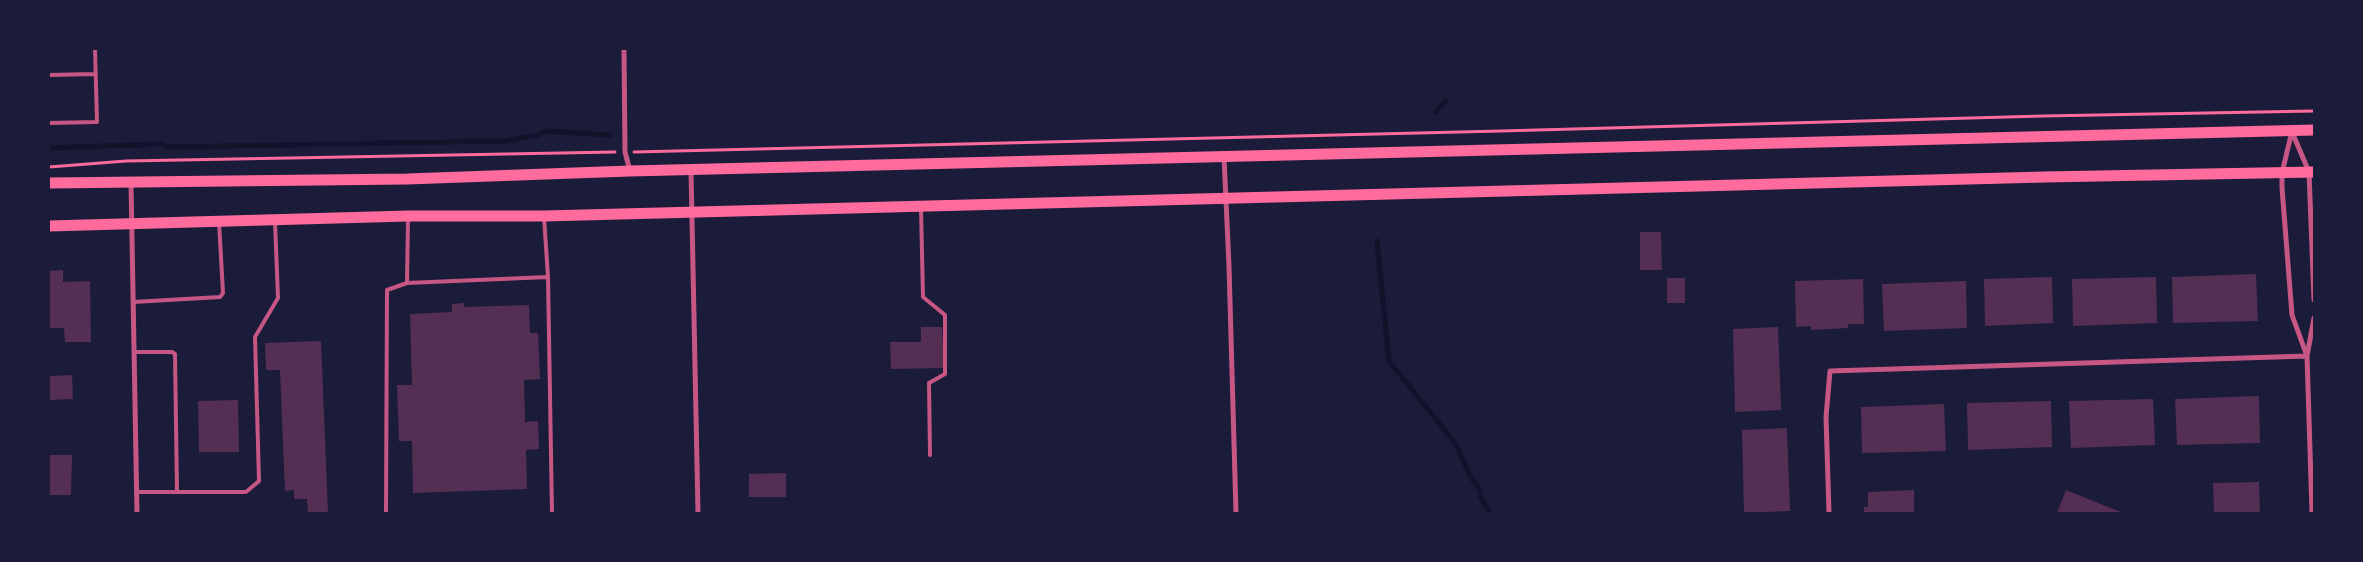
<!DOCTYPE html>
<html>
<head>
<meta charset="utf-8">
<style>
  body { margin:0 }
  #map { position:relative; width:2363px; height:562px; overflow:hidden; background:#1b1b3a; font-family:Signika,sans-serif }
  canvas { display:block }
  .frame { position:absolute; inset:0; border:50px solid #1b1b3a; pointer-events:none }
</style>
</head>
<body>
<div id="map">
<canvas width="2363" height="562"></canvas>
<div class="frame"></div>
</div>
<script>
const g = document.querySelector('canvas').getContext('2d');
g.lineJoin = 'round';
function trace(path, color, width, dash) { g.strokeStyle = color; g.lineWidth = width; g.lineCap = dash ? 'butt' : 'round'; g.setLineDash(dash || []); g.stroke(path); }
function paint(path, color) { g.fillStyle = color; g.fill(path, 'evenodd'); }
trace(new Path2D(`
  M 1435,112 L 1446,101
  M 49,148 L 161,144 L 170,147 L 506,141 L 538,135 L 546,131 L 610,135
  M 1377,241 L 1389,361 L 1456,444 L 1470,476 L 1480,490 L 1481,498 L 1490,513`), '#12122b', 5);
paint(new Path2D(`
  M 1640,232 L 1661,232 L 1662,270 L 1640,270 Z
  M 63,270 L 63,282 L 90,281 L 91,342 L 65,342 L 64,328 L 49,328 L 49,271 Z
  M 2256,274 L 2258,321 L 2173,323 L 2172,277 Z
  M 2052,277 L 2053,323 L 1985,326 L 1984,279 Z
  M 2156,277 L 2157,323 L 2073,326 L 2072,279 Z
  M 1667,278 L 1685,278 L 1685,303 L 1667,303 Z
  M 1863,279 L 1864,324 L 1848,324 L 1848,328 L 1811,330 L 1811,326 L 1796,327 L 1795,281 Z
  M 1966,281 L 1967,328 L 1884,331 L 1882,284 Z
  M 464,303 L 464,307 L 529,305 L 530,333 L 538,333 L 540,379 L 524,380 L 525,422 L 538,421 L 539,449 L 526,450 L 527,489 L 413,493 L 412,441 L 399,441 L 397,385 L 412,385 L 410,314 L 452,312 L 452,304 Z
  M 921,327 L 942,327 L 944,368 L 891,369 L 890,342 L 921,342 Z
  M 1778,327 L 1781,410 L 1735,412 L 1733,329 Z
  M 321,341 L 328,513 L 308,513 L 307,499 L 294,499 L 294,490 L 285,491 L 280,370 L 266,370 L 265,343 Z
  M 72,375 L 73,399 L 49,400 L 49,376 Z
  M 2259,396 L 2260,443 L 2177,445 L 2175,399 Z
  M 2153,399 L 2155,445 L 2071,448 L 2069,401 Z
  M 238,400 L 239,452 L 199,452 L 198,401 Z
  M 2051,401 L 2052,447 L 1968,450 L 1967,403 Z
  M 1944,404 L 1946,451 L 1862,453 L 1861,407 Z
  M 1787,428 L 1790,511 L 1744,513 L 1742,430 Z
  M 49,455 L 72,455 L 71,495 L 49,495 Z
  M 786,473 L 786,497 L 749,497 L 749,474 Z
  M 2259,482 L 2260,513 L 2214,513 L 2213,483 Z
  M 1914,490 L 1914,513 L 1864,513 L 1864,507 L 1868,507 L 1868,492 Z
  M 2066,490 L 2123,513 L 2057,513 Z`), '#542f53');
trace(new Path2D(`
  M 634,152 L 1501,131 L 2043,116 L 2314,111
  M 49,167 L 126,161 L 615,152`), '#ff6b9d', 3);
trace(new Path2D(`
  M 49,75 L 95,74
  M 49,123 L 97,122 L 95,49
  M 921,208 L 923,297 L 945,315 L 945,374 L 929,383 L 930,455
  M 408,219 L 407,283 L 548,277 L 544,217
  M 548,277 L 552,513
  M 133,302 L 220,297 L 223,293 L 219,222
  M 134,352 L 172,352 L 175,354 L 177,492
  M 136,492 L 246,492 L 259,481 L 255,337 L 278,298 L 275,222
  M 386,513 L 387,290 L 407,283`), '#c65784', 4);
trace(new Path2D(`
  M 624,49 L 625,152 L 630,171
  M 2292,131 L 2282,173 L 2282,188 L 2292,315 L 2307,356
  M 2292,132 L 2309,172 L 2314,300
  M 1224,157 L 1229,266 L 1236,513
  M 691,170 L 698,513
  M 131,183 L 137,513
  M 1829,513 L 1826,417 L 1830,371 L 2307,356
  M 2312,513 L 2307,356 L 2314,318`), '#c65784', 5);
trace(new Path2D(`
  M 49,183 L 407,179 L 630,171 L 2314,130
  M 49,226 L 408,216 L 544,216 L 2045,177 L 2314,172`), '#ff6b9d', 11);
</script>
</body>
</html>
